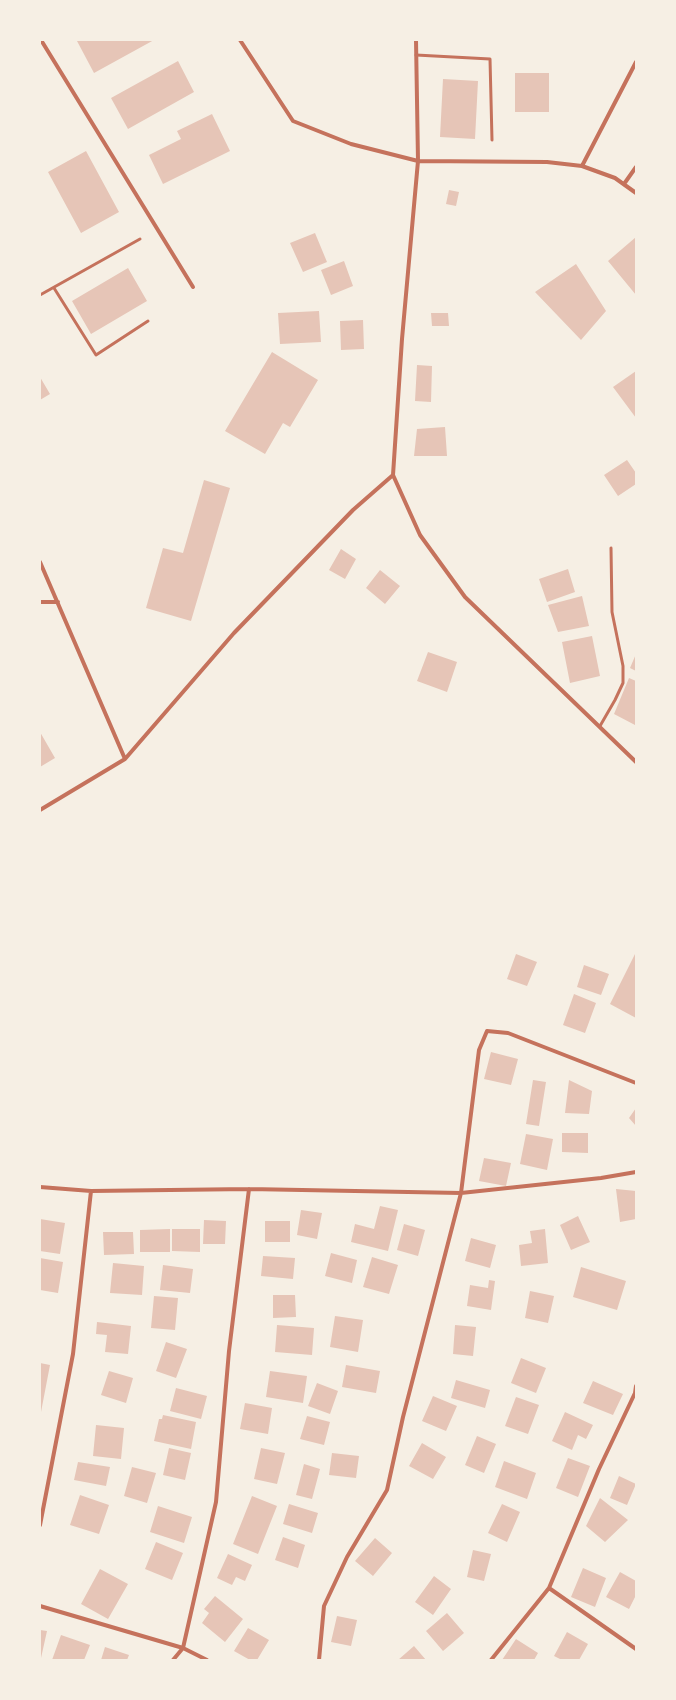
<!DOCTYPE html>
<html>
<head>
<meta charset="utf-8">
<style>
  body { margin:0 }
  #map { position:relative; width:676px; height:1700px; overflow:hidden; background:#f6efe4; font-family:"Golos Text",sans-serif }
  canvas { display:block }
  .frame { position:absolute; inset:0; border:41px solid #f6efe4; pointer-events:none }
</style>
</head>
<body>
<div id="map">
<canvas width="676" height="1700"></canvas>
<div class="frame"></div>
</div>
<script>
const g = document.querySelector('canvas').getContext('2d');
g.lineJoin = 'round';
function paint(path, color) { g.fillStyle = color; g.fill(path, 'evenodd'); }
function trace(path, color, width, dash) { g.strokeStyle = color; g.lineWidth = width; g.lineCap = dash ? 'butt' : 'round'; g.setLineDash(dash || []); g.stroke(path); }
paint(new Path2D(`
  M 79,40 L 154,40 L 94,73 L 77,41 Z
  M 178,61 L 194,92 L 128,129 L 111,98 Z
  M 515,73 L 549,73 L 549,112 L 515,112 Z
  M 443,79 L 478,81 L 475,139 L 440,137 Z
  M 212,114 L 230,151 L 163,184 L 149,155 L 181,139 L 177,131 Z
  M 86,151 L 119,212 L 81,233 L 48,172 Z
  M 449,190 L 459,192 L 456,206 L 446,204 Z
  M 315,233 L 327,262 L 303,272 L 290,243 Z
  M 636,237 L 636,295 L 608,261 Z
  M 344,261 L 353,286 L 331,295 L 321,270 Z
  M 576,264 L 606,311 L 581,340 L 535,292 Z
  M 128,268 L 147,301 L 91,334 L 72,301 Z
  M 319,311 L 321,342 L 280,344 L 278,313 Z
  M 431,313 L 448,313 L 449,326 L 432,326 Z
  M 363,320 L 364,349 L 341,350 L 340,321 Z
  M 272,352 L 318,380 L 290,427 L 283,423 L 265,454 L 225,431 Z
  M 417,365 L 432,366 L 431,402 L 415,401 Z
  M 636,371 L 636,418 L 613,387 Z
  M 40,377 L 50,394 L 40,400 Z
  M 445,427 L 447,456 L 414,456 L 417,429 Z
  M 627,460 L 636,473 L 636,484 L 618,496 L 604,475 Z
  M 204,480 L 230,488 L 191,621 L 146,608 L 163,548 L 183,553 Z
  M 341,549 L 356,559 L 345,579 L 329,570 Z
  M 568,569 L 575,592 L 547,602 L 539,579 Z
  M 380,570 L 400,586 L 385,604 L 366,588 Z
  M 582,596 L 589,626 L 558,632 L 548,605 Z
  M 592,636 L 600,676 L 570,683 L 562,642 Z
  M 428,652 L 457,662 L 447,692 L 417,681 Z
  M 636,654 L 636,671 L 630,668 Z
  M 629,678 L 636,681 L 635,725 L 614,714 Z
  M 40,732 L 55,758 L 40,767 Z
  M 636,952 L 636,1018 L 610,1004 Z
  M 516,954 L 537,962 L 527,986 L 507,979 Z
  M 584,965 L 609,974 L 601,995 L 577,987 Z
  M 574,994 L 596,1003 L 585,1033 L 563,1025 Z
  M 491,1052 L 518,1059 L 511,1085 L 484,1079 Z
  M 533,1080 L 546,1082 L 539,1126 L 526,1124 Z
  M 569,1080 L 592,1091 L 589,1114 L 565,1113 Z
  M 636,1108 L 636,1126 L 629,1118 Z
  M 562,1133 L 588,1133 L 588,1153 L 562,1152 Z
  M 526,1134 L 553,1139 L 547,1170 L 520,1164 Z
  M 484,1158 L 511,1163 L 506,1186 L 479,1181 Z
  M 616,1189 L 636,1191 L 636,1219 L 620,1222 Z
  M 380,1206 L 398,1210 L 388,1251 L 351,1242 L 355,1224 L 374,1229 Z
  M 301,1210 L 322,1213 L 317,1239 L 297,1235 Z
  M 578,1216 L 590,1242 L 571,1250 L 560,1225 Z
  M 40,1219 L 65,1223 L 60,1254 L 40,1251 Z
  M 204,1220 L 226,1221 L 225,1244 L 203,1244 Z
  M 265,1221 L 290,1221 L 290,1242 L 265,1242 Z
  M 404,1224 L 425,1230 L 418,1256 L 397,1250 Z
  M 170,1229 L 170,1252 L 140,1252 L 140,1230 Z
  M 172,1229 L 200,1229 L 200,1252 L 172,1251 Z
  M 545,1229 L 548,1263 L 521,1266 L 519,1245 L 532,1243 L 530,1231 Z
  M 103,1232 L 133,1232 L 134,1254 L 104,1255 Z
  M 471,1238 L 496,1245 L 490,1268 L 465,1261 Z
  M 331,1253 L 357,1260 L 352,1283 L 325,1276 Z
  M 263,1256 L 295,1258 L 293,1279 L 261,1276 Z
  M 372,1257 L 398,1265 L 389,1294 L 363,1287 Z
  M 40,1258 L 63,1262 L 58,1293 L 40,1290 Z
  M 113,1263 L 144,1266 L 142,1295 L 110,1293 Z
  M 163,1265 L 193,1269 L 190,1293 L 160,1290 Z
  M 581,1267 L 626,1281 L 617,1310 L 573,1297 Z
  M 489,1280 L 495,1281 L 491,1310 L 467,1306 L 470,1285 L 488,1288 Z
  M 530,1291 L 554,1296 L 548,1323 L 525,1318 Z
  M 273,1295 L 295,1295 L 296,1317 L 273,1318 Z
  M 154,1296 L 178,1298 L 175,1330 L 151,1328 Z
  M 335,1316 L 363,1320 L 358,1352 L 330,1347 Z
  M 97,1322 L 131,1326 L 128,1354 L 105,1352 L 107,1335 L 96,1334 Z
  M 277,1325 L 314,1328 L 312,1355 L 275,1352 Z
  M 455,1325 L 476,1327 L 473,1356 L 453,1354 Z
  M 166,1342 L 187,1349 L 176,1378 L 156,1371 Z
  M 521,1358 L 546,1368 L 536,1393 L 511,1383 Z
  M 40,1363 L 50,1365 L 41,1412 L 40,1412 Z
  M 346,1365 L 380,1371 L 376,1393 L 342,1387 Z
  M 109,1371 L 133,1378 L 126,1403 L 101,1395 Z
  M 270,1371 L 307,1376 L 303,1403 L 266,1397 Z
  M 456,1380 L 490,1390 L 485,1408 L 451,1398 Z
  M 593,1381 L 623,1394 L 613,1415 L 583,1403 Z
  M 317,1383 L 338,1391 L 330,1414 L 308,1406 Z
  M 176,1388 L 207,1396 L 201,1419 L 170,1411 Z
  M 433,1396 L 457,1406 L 446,1431 L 422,1421 Z
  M 516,1397 L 539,1405 L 528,1434 L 505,1426 Z
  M 245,1403 L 272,1408 L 268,1434 L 240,1429 Z
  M 565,1412 L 593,1425 L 586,1439 L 578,1435 L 572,1450 L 552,1441 Z
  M 163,1415 L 196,1422 L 191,1449 L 154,1441 L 159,1419 L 162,1419 Z
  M 307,1416 L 330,1422 L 324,1445 L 300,1439 Z
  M 96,1425 L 124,1428 L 121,1459 L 93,1456 Z
  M 477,1436 L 496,1444 L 484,1473 L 465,1465 Z
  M 422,1443 L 446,1457 L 433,1479 L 409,1466 Z
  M 169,1448 L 191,1453 L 185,1480 L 163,1475 Z
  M 261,1448 L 285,1453 L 277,1484 L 254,1479 Z
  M 332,1453 L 359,1456 L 356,1478 L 329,1475 Z
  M 568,1458 L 590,1466 L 578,1497 L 556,1488 Z
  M 504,1461 L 536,1473 L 527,1499 L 495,1487 Z
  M 78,1462 L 110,1467 L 106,1486 L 74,1480 Z
  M 304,1464 L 320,1469 L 312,1499 L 296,1495 Z
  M 132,1467 L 156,1473 L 147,1503 L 124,1496 Z
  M 619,1476 L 636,1484 L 627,1505 L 610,1498 Z
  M 80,1495 L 109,1505 L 99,1534 L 70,1525 Z
  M 252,1496 L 277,1506 L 258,1554 L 233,1544 Z
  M 600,1498 L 628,1520 L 605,1542 L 586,1526 Z
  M 289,1504 L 318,1513 L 312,1533 L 283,1524 Z
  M 502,1504 L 520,1512 L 507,1542 L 488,1533 Z
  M 158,1506 L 192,1517 L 184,1543 L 150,1532 Z
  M 283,1537 L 305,1545 L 298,1568 L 275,1560 Z
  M 375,1538 L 392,1553 L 373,1576 L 355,1561 Z
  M 156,1542 L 183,1553 L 172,1580 L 145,1569 Z
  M 473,1550 L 491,1554 L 484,1581 L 467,1577 Z
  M 228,1554 L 252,1565 L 245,1581 L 236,1577 L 232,1585 L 217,1578 Z
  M 583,1568 L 606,1578 L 595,1607 L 571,1597 Z
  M 100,1569 L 128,1584 L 108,1619 L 81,1604 Z
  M 620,1572 L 636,1581 L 636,1595 L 629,1609 L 606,1597 Z
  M 434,1576 L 451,1589 L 433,1615 L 415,1602 Z
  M 215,1596 L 243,1619 L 225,1642 L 202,1623 L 209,1613 L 204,1609 Z
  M 447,1613 L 464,1633 L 443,1651 L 426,1631 Z
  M 337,1616 L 357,1620 L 351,1646 L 331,1642 Z
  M 248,1628 L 269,1640 L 257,1660 L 250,1660 L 234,1651 Z
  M 40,1630 L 47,1631 L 41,1658 L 40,1657 Z
  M 567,1632 L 588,1644 L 579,1660 L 562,1660 L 554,1656 Z
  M 61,1635 L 90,1645 L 84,1660 L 52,1660 Z
  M 516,1639 L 538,1653 L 534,1660 L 502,1660 Z
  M 414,1646 L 426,1660 L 398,1660 Z
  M 105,1647 L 129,1655 L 127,1660 L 101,1660 Z`), '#e6c5b7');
trace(new Path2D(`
  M 416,55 L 490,59 L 492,140
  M 54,288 L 96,355 L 148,321
  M 40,295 L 140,239
  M 600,726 L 615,700 L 623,683 L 623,666 L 612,612 L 611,548`), '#c5725c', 3);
trace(new Path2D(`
  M 41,40 L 193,287
  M 240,40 L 293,121 L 351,144 L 418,161 L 547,162 L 582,166 L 615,178 L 636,193
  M 416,40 L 418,161 L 402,339 L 393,475 L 420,535 L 465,597 L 636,762
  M 582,166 L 636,62
  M 624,184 L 636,167
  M 40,562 L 125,759
  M 40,602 L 58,602
  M 40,810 L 125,759 L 234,633 L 353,510 L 393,475
  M 40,1187 L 91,1191 L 249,1189 L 461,1193 L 601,1178 L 636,1172
  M 40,1525 L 73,1354 L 91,1191
  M 549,1588 L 636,1649
  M 40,1606 L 183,1648 L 207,1660
  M 173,1660 L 183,1648 L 216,1502 L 229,1351 L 249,1189
  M 319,1660 L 324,1606 L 347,1557 L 387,1490 L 403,1417 L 461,1193 L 479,1050 L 487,1031 L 508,1033 L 636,1083
  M 491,1660 L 549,1588 L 599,1469 L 635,1393 L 636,1386`), '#c5725c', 4);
</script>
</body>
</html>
